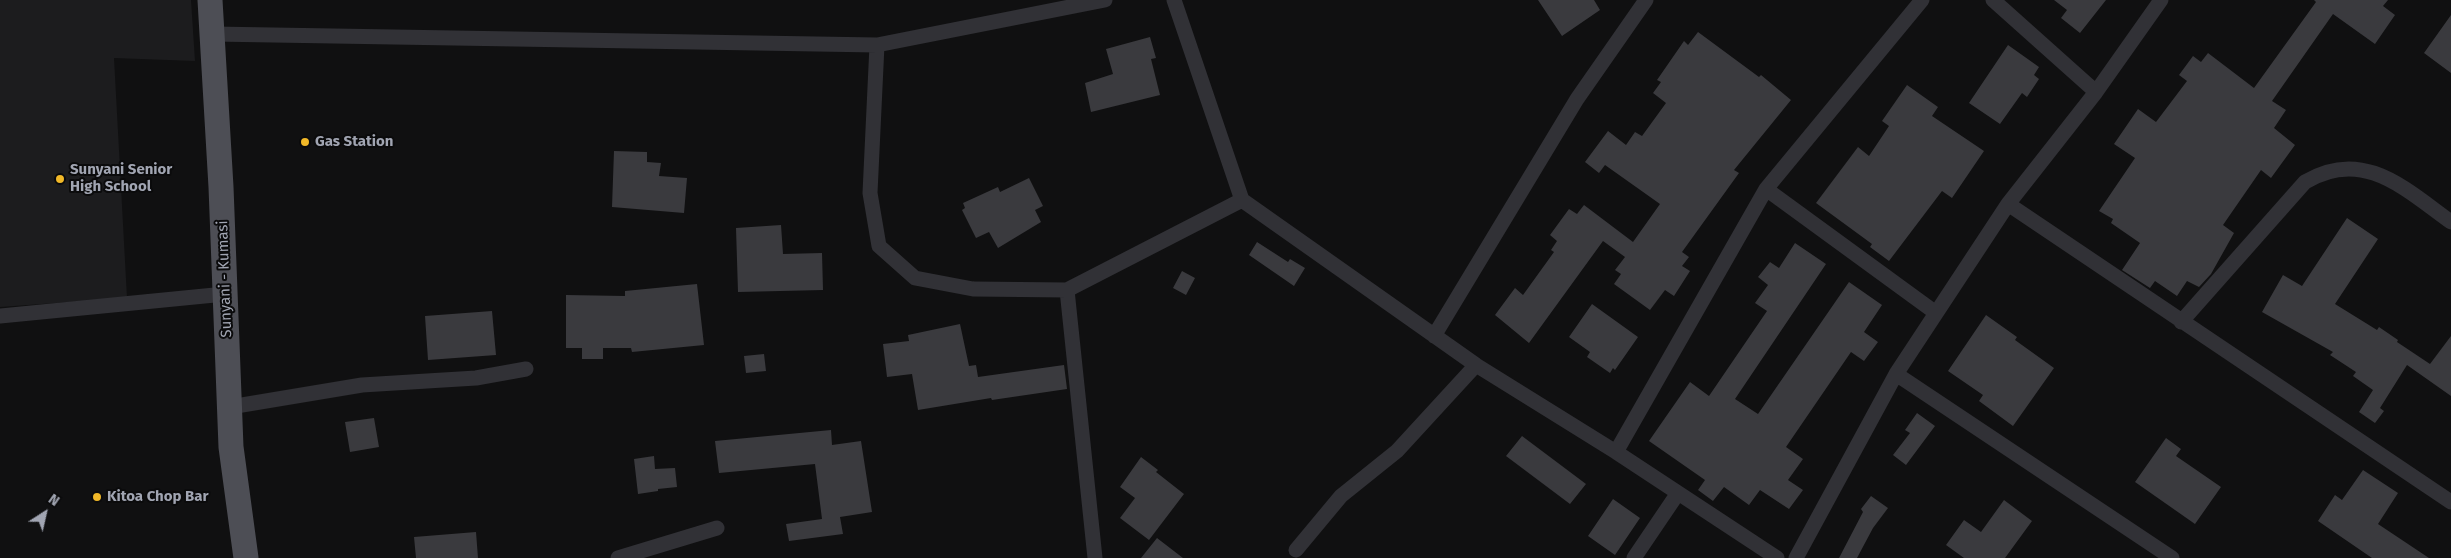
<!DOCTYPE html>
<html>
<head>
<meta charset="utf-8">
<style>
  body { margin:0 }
  #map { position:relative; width:2451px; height:558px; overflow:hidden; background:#101011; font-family:"Fira Sans",sans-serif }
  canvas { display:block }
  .north { position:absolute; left:20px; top:488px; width:50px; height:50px; -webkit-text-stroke:4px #0b0b0c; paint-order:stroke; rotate:35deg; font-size:14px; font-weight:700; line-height:20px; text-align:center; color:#a1a5b2 }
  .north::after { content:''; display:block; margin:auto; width:18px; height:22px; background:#a1a5b2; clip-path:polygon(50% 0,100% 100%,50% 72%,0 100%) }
</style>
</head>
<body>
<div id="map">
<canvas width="2451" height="558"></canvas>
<div class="north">N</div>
</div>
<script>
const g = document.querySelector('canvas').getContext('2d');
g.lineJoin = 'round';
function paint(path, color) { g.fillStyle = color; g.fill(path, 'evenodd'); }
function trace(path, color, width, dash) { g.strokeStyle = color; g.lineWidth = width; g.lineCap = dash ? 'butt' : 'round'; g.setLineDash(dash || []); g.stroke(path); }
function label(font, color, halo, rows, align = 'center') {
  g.font = font + ' "Fira Sans",sans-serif'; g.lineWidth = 4; g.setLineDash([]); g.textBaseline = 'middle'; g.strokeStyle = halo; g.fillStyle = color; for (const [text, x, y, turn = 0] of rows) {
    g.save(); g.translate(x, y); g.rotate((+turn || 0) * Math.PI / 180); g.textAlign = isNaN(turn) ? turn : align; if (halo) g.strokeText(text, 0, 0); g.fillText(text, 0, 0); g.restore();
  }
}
paint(new Path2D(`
  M 0,0 L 191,0 L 195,61 L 114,58 L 127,298 L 0,307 Z`), '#1c1c1e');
paint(new Path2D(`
  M 1538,0 L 1594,0 L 1600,10 L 1562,36 Z
  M 2054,0 L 2106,0 L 2080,33 L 2061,18 L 2067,10 Z
  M 2314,0 L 2388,0 L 2383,6 L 2395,15 L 2375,44 L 2333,14 L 2272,101 L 2286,110 L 2274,128 L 2295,145 L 2271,178 L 2261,170 L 2223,225 L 2234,233 L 2211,274 L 2199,287 L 2187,281 L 2177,296 L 2155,281 L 2150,288 L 2122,270 L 2140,243 L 2111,223 L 2113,219 L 2099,211 L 2135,158 L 2114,144 L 2138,109 L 2156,122 L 2187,81 L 2179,75 L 2193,56 L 2201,62 L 2208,53 L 2254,88 L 2316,2 Z
  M 2451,15 L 2451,73 L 2424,53 Z
  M 1698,32 L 1759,77 L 1761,75 L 1791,100 L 1734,170 L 1739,173 L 1682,252 L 1689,257 L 1682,266 L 1690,271 L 1674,296 L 1665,290 L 1650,310 L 1614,284 L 1621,274 L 1615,270 L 1625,257 L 1603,241 L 1529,343 L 1495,315 L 1515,288 L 1523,295 L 1554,252 L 1551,250 L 1557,241 L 1550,235 L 1569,209 L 1577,214 L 1584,205 L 1633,242 L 1660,204 L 1605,165 L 1599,173 L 1585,162 L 1608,131 L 1626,145 L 1635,132 L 1642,136 L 1666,103 L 1653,93 L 1661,82 L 1657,80 L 1684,41 L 1688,45 Z
  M 1150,37 L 1156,58 L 1151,59 L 1160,95 L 1091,112 L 1085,83 L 1113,74 L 1106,49 Z
  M 2008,45 L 2039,67 L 2034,75 L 2039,79 L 2027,97 L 2022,93 L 2000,124 L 1969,103 Z
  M 1907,85 L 1938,107 L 1932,116 L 1984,151 L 1952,198 L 1942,191 L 1889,261 L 1870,247 L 1872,244 L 1816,203 L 1858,147 L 1869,156 L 1889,126 L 1882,121 Z
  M 614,151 L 647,152 L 647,162 L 661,163 L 659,176 L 687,178 L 684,213 L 612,207 Z
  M 1029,178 L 1043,206 L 1035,210 L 1041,222 L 998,248 L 989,232 L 976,238 L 962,210 L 965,208 L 963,203 L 998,187 L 1000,192 Z
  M 2347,218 L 2378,239 L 2335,304 L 2377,330 L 2379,327 L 2398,340 L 2397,342 L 2430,364 L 2451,336 L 2451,396 L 2407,365 L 2380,408 L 2384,411 L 2375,423 L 2359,412 L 2373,390 L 2353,376 L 2356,372 L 2330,355 L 2333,352 L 2262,312 L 2283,275 L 2302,286 Z
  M 781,225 L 783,254 L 822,253 L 823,290 L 738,292 L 736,228 Z
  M 1257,242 L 1288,262 L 1290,259 L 1305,268 L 1294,286 L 1249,255 Z
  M 1795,243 L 1826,264 L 1735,399 L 1758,414 L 1849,282 L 1882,305 L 1864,332 L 1878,342 L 1864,361 L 1851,352 L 1786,447 L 1803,459 L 1788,480 L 1803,490 L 1789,509 L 1760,490 L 1749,505 L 1724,487 L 1713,501 L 1698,490 L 1705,480 L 1649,441 L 1690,382 L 1709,396 L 1767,311 L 1755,303 L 1768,285 L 1758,277 L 1770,262 L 1779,268 Z
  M 1182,271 L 1195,278 L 1186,295 L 1173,288 Z
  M 697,284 L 704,345 L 632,352 L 631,348 L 603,348 L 603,359 L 582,359 L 582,348 L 566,348 L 566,295 L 625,296 L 625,291 Z
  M 1592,304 L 1638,337 L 1615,370 L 1613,368 L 1610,373 L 1587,357 L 1590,352 L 1569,337 Z
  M 492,311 L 496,355 L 428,360 L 425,316 Z
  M 1986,315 L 2017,337 L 2015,340 L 2054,368 L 2013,426 L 1979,401 L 1983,395 L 1948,371 Z
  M 960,324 L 969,366 L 976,365 L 978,377 L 1064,365 L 1067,389 L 992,400 L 991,398 L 918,410 L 912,374 L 887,377 L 883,344 L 909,341 L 908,335 Z
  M 764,354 L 766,371 L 746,373 L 744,356 Z
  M 1917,413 L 1935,426 L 1906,465 L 1893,455 L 1910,433 L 1905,430 Z
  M 374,418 L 379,447 L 350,452 L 345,422 Z
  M 831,430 L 832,445 L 861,441 L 872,512 L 840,517 L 843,534 L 789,541 L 786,524 L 822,519 L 815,464 L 719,473 L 715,441 Z
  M 1522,436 L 1586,484 L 1570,504 L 1506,456 Z
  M 2166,438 L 2181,449 L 2176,456 L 2221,487 L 2195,524 L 2135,482 Z
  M 654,456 L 655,469 L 675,468 L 677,487 L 658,489 L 658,491 L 638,494 L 634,459 Z
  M 1141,457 L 1158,470 L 1156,472 L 1184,494 L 1149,540 L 1120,518 L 1135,498 L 1120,487 Z
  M 2363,470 L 2398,493 L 2378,524 L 2429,558 L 2372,558 L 2318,521 L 2335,495 L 2342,500 Z
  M 1871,496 L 1888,508 L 1873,528 L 1857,558 L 1839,558 L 1863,512 L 1861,509 Z
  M 1613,499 L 1640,518 L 1615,555 L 1588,536 Z
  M 2004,500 L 2032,521 L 2005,558 L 1964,558 L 1946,545 L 1964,520 L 1981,532 Z
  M 476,532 L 478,558 L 416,558 L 414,537 Z
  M 1157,538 L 1183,558 L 1141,558 Z`), '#3a3a3e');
trace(new Path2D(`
  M 1174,0 L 1242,200 L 1476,365 L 1616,452 L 1777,558
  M 1993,0 L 2096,92
  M 213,34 L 877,45 L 870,193 L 879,246 L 915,278 L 973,289 L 1067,290 L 1242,200
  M 877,45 L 1105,0
  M 1766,189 L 1936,313
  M 2008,204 L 2451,502
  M 1067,290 L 1095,558
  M 0,316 L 225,294
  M 2181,322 L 2305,182 C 2363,147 2405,189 2451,222
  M 1434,336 L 1577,99 L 1646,0
  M 1896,374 L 2172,558
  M 230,407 L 362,385 L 476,378 L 526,369
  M 1616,452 L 1766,189 L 1922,0
  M 1296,550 L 1341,496 L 1397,451 L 1476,365
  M 618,558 L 717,528
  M 1634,558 L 1678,493
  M 1796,558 L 1896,374 L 2008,204 L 2096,92 L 2161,0`), '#313136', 15);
trace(new Path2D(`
  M 210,0 L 221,187 L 231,447 L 246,558`), '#4d4e55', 25);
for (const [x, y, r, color] of [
  [305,142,5,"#f1b828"],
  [60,179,5,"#f1b828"],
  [97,497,5,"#f1b828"]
]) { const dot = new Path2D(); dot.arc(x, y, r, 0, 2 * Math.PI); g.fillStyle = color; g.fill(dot); trace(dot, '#0b0b0c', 2); }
label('bold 15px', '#a1a5b2', '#0b0b0c', [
  ["Gas Station",315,142],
  ["Sunyani Senior",70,170],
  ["High School",70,187],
  ["Kitoa Chop Bar",107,497]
], 'left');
label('15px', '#a1a5b2', '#0b0b0c', [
  ["Sunyani - Kumasi",225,279,-92]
]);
</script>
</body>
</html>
